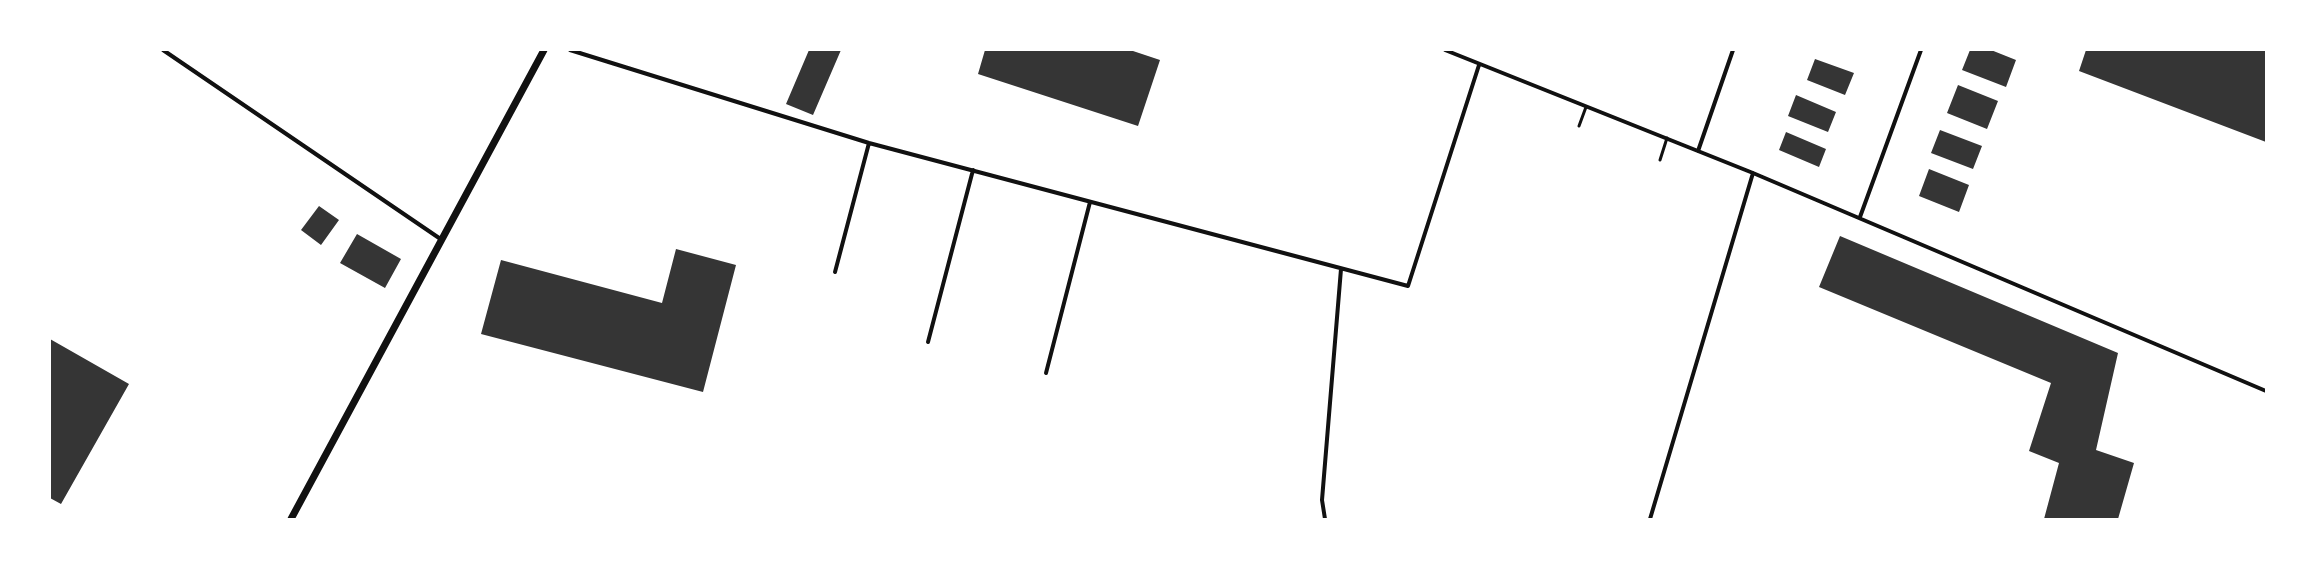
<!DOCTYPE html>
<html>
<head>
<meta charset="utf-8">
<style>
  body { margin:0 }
  #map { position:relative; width:2316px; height:569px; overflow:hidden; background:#fff; font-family:Jost,sans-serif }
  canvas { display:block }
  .frame { position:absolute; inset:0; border:51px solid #fff; pointer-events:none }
</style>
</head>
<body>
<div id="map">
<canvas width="2316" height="569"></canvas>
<div class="frame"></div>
</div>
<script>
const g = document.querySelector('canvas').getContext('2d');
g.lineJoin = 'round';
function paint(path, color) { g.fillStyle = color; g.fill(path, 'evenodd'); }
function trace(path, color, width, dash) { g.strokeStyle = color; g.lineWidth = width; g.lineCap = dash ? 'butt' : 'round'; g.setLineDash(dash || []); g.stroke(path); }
paint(new Path2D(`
  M 809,50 L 841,50 L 813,115 L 786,104 Z
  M 985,50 L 1130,50 L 1160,60 L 1138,126 L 978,74 Z
  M 1970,50 L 1991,50 L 2016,60 L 2006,87 L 1962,70 Z
  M 2086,50 L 2266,50 L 2266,142 L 2079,71 Z
  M 1815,59 L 1854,73 L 1845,95 L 1807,80 Z
  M 1958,85 L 1998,101 L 1987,129 L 1947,113 Z
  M 1796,95 L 1836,112 L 1828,132 L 1788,116 Z
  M 1940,130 L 1982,146 L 1973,169 L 1931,153 Z
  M 1786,132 L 1826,149 L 1819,167 L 1779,150 Z
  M 1929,169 L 1969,185 L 1959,212 L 1919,196 Z
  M 319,206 L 339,220 L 321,245 L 301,230 Z
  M 357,234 L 401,259 L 385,288 L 340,263 Z
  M 1840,236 L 2118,353 L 2096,450 L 2134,463 L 2118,519 L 2044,519 L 2059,463 L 2029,451 L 2051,383 L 1819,287 Z
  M 676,249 L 736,265 L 703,392 L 481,334 L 501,260 L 662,303 Z
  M 50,339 L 129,384 L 61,504 L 50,498 Z`), '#353535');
trace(new Path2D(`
  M 1579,126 L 1586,107
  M 1660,160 L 1667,138`), '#111', 3);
trace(new Path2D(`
  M 163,50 L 442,240
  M 570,50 L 869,143 L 1408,286 L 1479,65
  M 1445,50 L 1753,173 L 2266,391
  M 1698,151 L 1733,50
  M 1860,217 L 1921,50
  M 835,272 L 869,143
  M 928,342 L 973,170
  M 1046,373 L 1090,202
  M 1325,519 L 1322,500 L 1341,269
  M 1650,519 L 1753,173`), '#111', 4);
trace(new Path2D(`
  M 291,519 L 544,50`), '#111', 7);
</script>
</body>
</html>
